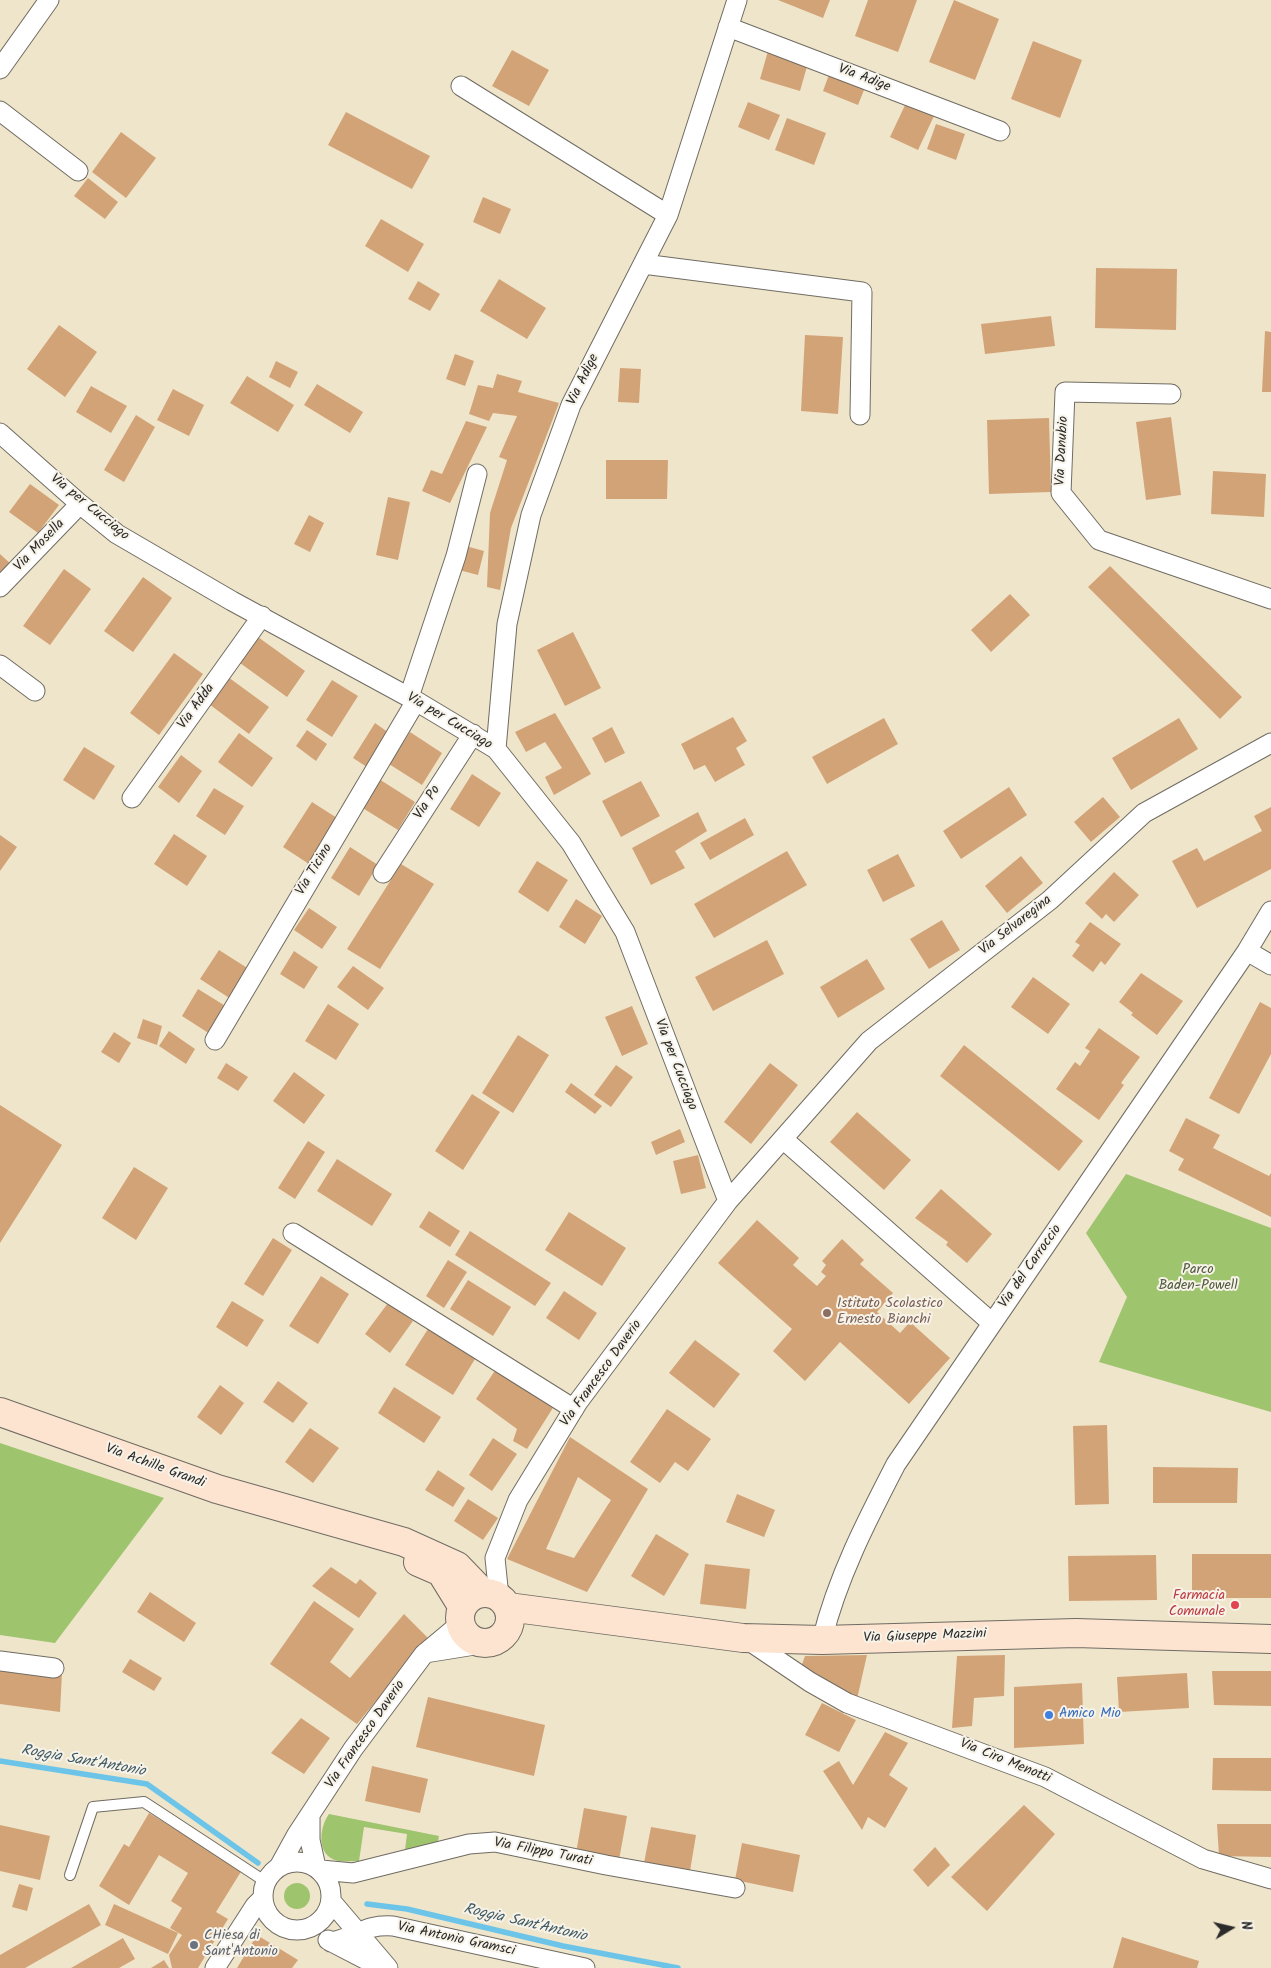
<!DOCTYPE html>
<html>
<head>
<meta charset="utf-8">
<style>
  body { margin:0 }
  #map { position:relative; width:1271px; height:1968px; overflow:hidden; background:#efe5ca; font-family:Kalam,sans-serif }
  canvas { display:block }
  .north { position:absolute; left:1206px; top:1903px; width:50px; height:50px; -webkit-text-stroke:4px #f7f3e8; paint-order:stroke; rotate:81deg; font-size:14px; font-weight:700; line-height:20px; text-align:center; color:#2b2b2b }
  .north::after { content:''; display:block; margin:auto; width:18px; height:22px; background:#2b2b2b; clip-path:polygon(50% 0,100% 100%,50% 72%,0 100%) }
</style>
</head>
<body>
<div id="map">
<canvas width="1271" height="1968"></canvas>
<div class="north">N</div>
</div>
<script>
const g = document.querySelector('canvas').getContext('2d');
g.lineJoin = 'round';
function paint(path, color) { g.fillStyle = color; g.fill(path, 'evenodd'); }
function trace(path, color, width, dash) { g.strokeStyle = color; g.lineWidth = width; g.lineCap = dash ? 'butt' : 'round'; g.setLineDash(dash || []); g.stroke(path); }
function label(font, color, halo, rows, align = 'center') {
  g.font = font + ' Kalam,sans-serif'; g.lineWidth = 4; g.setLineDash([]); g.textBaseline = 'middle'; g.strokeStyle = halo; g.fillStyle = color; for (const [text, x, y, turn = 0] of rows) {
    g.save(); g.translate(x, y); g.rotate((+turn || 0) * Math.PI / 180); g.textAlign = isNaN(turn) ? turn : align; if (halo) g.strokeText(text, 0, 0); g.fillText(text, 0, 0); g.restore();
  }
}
paint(new Path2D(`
  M 1126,1174 L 1271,1228 L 1271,1412 L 1099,1362 L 1127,1297 L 1086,1233 Z
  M 0,1443 L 164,1498 L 55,1643 L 0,1635 Z
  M 329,1814 L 439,1836 L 437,1846 L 405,1850 L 407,1834 L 364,1827 L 359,1861 C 352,1861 345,1862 338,1861 C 316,1856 319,1828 329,1814 Z
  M284 1896a13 13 0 1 1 26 0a13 13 0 1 1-26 0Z`), '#9ec46e');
trace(new Path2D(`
  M 0,1761 L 147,1784 L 258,1863
  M 367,1904 L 407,1909 L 563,1946 L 678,1968`), '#6cc4e9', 5.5);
paint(new Path2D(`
  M 778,0 L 830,0 L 823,18 Z
  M 868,0 L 917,0 L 898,52 L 855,36 Z
  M 954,0 L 999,19 L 975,80 L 929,62 Z
  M 1033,41 L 1082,60 L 1060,118 L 1011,99 Z
  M 512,50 L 549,70 L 529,106 L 492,86 Z
  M 768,51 L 808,63 L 800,91 L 760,79 Z
  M 830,72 L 866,85 L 858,105 L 823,91 Z
  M 748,102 L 780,115 L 769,140 L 738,127 Z
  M 906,103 L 934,116 L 918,150 L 890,137 Z
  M 346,112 L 430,156 L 412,189 L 328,145 Z
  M 787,118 L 826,133 L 814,165 L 775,150 Z
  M 936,124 L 965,134 L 956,160 L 927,149 Z
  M 121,132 L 156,158 L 126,198 L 92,172 Z
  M 88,178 L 118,202 L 105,219 L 74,196 Z
  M 483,197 L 511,209 L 500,234 L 473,222 Z
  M 381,219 L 424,244 L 408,272 L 365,246 Z
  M 1096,268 L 1177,269 L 1176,330 L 1095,328 Z
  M 499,279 L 546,308 L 527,339 L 480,311 Z
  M 418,281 L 440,294 L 430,311 L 408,299 Z
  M 1051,316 L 1055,346 L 985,354 L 981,324 Z
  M 59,325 L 97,352 L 65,397 L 27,369 Z
  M 1265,331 L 1271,332 L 1271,392 L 1262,392 Z
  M 805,335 L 843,337 L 838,414 L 801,411 Z
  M 455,354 L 474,361 L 465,386 L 446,379 Z
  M 276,361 L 298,372 L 290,388 L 269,377 Z
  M 620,368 L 641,369 L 639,403 L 618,402 Z
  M 497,374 L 522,381 L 518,392 L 559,403 L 511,528 L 500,590 L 487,587 L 490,513 L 507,460 L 499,457 L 517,416 L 493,413 L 489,421 L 469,414 L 478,385 L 493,388 Z
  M 247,376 L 294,405 L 278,432 L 230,403 Z
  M 317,384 L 363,412 L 350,433 L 304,405 Z
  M 91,386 L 127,406 L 111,433 L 76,412 Z
  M 173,389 L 204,405 L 189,436 L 157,420 Z
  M 136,415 L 155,427 L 124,482 L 104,470 Z
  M 1171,417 L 1181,495 L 1146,500 L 1136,422 Z
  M 1049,418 L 1051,492 L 989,494 L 987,420 Z
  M 466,421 L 487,427 L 450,503 L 422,491 L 431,470 L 442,474 Z
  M 606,460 L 668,460 L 667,499 L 606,499 Z
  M 1213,471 L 1266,474 L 1264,517 L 1211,514 Z
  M 30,484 L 59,505 L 38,533 L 9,512 Z
  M 388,497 L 410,502 L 398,560 L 376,555 Z
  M 309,515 L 324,523 L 310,552 L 294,544 Z
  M 462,545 L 484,551 L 478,575 L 455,569 Z
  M 0,554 L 12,565 L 0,578 Z
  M 1110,566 L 1242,697 L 1220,719 L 1088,587 Z
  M 64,569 L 91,589 L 50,645 L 23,626 Z
  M 143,577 L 172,598 L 133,652 L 104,631 Z
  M 1010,594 L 1030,615 L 991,652 L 971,630 Z
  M 573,632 L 601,688 L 565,706 L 537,650 Z
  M 258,637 L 305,671 L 287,697 L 240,663 Z
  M 174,653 L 203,674 L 159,735 L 130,713 Z
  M 228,677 L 269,707 L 249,734 L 209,704 Z
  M 332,680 L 358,696 L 332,737 L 306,720 Z
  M 555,713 L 591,774 L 554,795 L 545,777 L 562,768 L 545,742 L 526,752 L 515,732 Z
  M 733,717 L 747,741 L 736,748 L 745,765 L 715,782 L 705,765 L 694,770 L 681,744 Z
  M 884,718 L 898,744 L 827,784 L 812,757 Z
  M 1179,718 L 1198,749 L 1131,790 L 1112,758 Z
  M 375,723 L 392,735 L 370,769 L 353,758 Z
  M 612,727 L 625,753 L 605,763 L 592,738 Z
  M 307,730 L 327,744 L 316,761 L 296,746 Z
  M 410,732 L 442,753 L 422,785 L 389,764 Z
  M 239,733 L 273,758 L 252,787 L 218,762 Z
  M 84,747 L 115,766 L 94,800 L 63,780 Z
  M 181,755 L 202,771 L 179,803 L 158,787 Z
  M 472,774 L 501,793 L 479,827 L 450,809 Z
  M 379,779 L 415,802 L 398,830 L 361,807 Z
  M 641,781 L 660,816 L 621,837 L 602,801 Z
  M 1009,787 L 1027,815 L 961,859 L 943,831 Z
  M 214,788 L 244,806 L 225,835 L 196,816 Z
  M 1103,797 L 1120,817 L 1091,842 L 1074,822 Z
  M 312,802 L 337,818 L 309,864 L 283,847 Z
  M 1271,807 L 1271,869 L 1197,908 L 1172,861 L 1197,848 L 1204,861 L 1262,831 L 1254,816 Z
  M 698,812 L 707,831 L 675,851 L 685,868 L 651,885 L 632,848 Z
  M 745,818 L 754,835 L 710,860 L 700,843 Z
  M 174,834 L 207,856 L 187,886 L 154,864 Z
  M 0,835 L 17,847 L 0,871 Z
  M 350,847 L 378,865 L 359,896 L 331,878 Z
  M 787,851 L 807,885 L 714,938 L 694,904 Z
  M 898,854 L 915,886 L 883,902 L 867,870 Z
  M 1021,856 L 1043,883 L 1007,913 L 985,886 Z
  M 537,861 L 568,880 L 548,912 L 518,892 Z
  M 401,864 L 434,884 L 380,969 L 347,949 Z
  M 1114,872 L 1139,895 L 1114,922 L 1106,914 L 1102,919 L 1085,903 Z
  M 576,899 L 602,916 L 585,944 L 559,927 Z
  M 309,908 L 337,927 L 322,949 L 294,930 Z
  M 942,920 L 960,950 L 929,969 L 910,939 Z
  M 1090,922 L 1121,944 L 1105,965 L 1101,961 L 1093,972 L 1072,956 L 1080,945 L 1075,942 Z
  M 767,940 L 784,974 L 713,1011 L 695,977 Z
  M 219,950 L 252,971 L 234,1001 L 200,979 Z
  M 294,951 L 318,967 L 304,989 L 280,974 Z
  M 867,959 L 885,989 L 838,1018 L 820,987 Z
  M 353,966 L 384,988 L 368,1010 L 337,987 Z
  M 1141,973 L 1183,1001 L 1157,1035 L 1131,1015 L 1133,1013 L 1119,1002 Z
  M 1033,977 L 1070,1004 L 1048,1034 L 1011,1007 Z
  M 198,989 L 227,1007 L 210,1034 L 182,1016 Z
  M 1260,1002 L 1271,1008 L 1271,1054 L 1239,1114 L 1209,1098 Z
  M 328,1004 L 359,1024 L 336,1060 L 305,1041 Z
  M 632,1006 L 648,1044 L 622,1056 L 605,1017 Z
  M 143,1019 L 162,1026 L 157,1045 L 137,1038 Z
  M 1099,1028 L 1140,1057 L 1121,1083 L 1124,1085 L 1099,1120 L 1056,1089 L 1075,1062 L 1080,1066 L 1090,1051 L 1085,1048 Z
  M 169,1031 L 195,1049 L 186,1064 L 159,1046 Z
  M 114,1032 L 131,1043 L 119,1063 L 101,1052 Z
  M 518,1035 L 549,1055 L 513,1113 L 482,1093 Z
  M 964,1045 L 1083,1141 L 1059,1171 L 940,1076 Z
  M 226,1063 L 248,1077 L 238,1091 L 217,1078 Z
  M 770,1063 L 798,1085 L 751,1144 L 724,1122 Z
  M 616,1065 L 633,1077 L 611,1107 L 594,1095 Z
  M 294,1072 L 325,1095 L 304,1124 L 273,1101 Z
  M 571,1083 L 602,1106 L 595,1114 L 565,1092 Z
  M 472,1094 L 500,1112 L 463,1170 L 435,1151 Z
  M 0,1105 L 62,1145 L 0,1243 Z
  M 857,1112 L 911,1160 L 884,1190 L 830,1142 Z
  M 1186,1118 L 1220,1135 L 1213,1148 L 1269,1176 L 1271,1173 L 1271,1217 L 1178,1170 L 1184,1159 L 1169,1151 Z
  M 680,1129 L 685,1142 L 656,1155 L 651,1142 Z
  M 308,1141 L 325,1152 L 295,1199 L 278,1188 Z
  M 698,1155 L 706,1188 L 681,1194 L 673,1161 Z
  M 337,1159 L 392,1194 L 372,1226 L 317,1191 Z
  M 134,1167 L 168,1188 L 136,1240 L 102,1218 Z
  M 941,1189 L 992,1234 L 967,1263 L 946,1245 L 948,1242 L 915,1218 Z
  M 429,1211 L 460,1231 L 450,1247 L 419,1227 Z
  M 569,1212 L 626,1248 L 602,1286 L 545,1250 Z
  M 757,1220 L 799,1258 L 793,1265 L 817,1286 L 826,1276 L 821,1272 L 826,1265 L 822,1261 L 842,1239 L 864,1260 L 860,1264 L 893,1293 L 877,1312 L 900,1333 L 910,1322 L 950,1358 L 909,1404 L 840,1342 L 805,1381 L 773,1351 L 792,1329 L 718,1263 Z
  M 470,1231 L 551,1283 L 535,1306 L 455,1255 Z
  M 273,1238 L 292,1250 L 263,1296 L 244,1284 Z
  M 448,1260 L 467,1272 L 444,1308 L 426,1296 Z
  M 321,1276 L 349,1294 L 318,1344 L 289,1326 Z
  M 468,1280 L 511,1307 L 493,1336 L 450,1309 Z
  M 564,1291 L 597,1313 L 579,1340 L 546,1318 Z
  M 232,1301 L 264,1320 L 247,1347 L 216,1327 Z
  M 388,1303 L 413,1321 L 390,1353 L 365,1334 Z
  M 428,1329 L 475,1359 L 453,1395 L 405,1365 Z
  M 695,1340 L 740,1374 L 714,1408 L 669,1373 Z
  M 498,1366 L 556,1403 L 527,1449 L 513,1441 L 517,1429 L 476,1399 Z
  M 278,1381 L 308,1403 L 293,1423 L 263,1402 Z
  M 220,1385 L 244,1403 L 221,1435 L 197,1417 Z
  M 394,1387 L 441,1417 L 424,1443 L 378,1413 Z
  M 667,1409 L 711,1439 L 688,1471 L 675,1462 L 660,1483 L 630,1462 Z
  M 1107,1425 L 1109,1504 L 1075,1505 L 1073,1426 Z
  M 310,1428 L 339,1448 L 313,1483 L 285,1462 Z
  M 570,1437 L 648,1489 L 587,1592 L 507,1559 ZM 578,1477 L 611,1500 L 574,1558 L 546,1549 Z
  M 493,1438 L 517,1454 L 492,1491 L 469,1475 Z
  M 1153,1467 L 1238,1468 L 1237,1503 L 1153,1503 Z
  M 438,1470 L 465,1488 L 453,1507 L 425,1490 Z
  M 737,1494 L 775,1510 L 764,1537 L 726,1522 Z
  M 468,1499 L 498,1518 L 483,1540 L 454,1521 Z
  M 656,1534 L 689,1554 L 664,1596 L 631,1576 Z
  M 1192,1554 L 1271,1554 L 1271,1598 L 1192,1598 Z
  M 1156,1555 L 1157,1600 L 1069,1601 L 1068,1556 Z
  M 705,1564 L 750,1569 L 746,1609 L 700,1604 Z
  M 331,1567 L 356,1584 L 360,1579 L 377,1593 L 359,1618 L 312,1586 Z
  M 150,1592 L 196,1623 L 184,1642 L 137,1612 Z
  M 314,1601 L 354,1629 L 330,1662 L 350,1678 L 404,1614 L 428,1638 L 357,1724 L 270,1664 Z
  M 867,1655 L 857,1699 L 801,1667 L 805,1656 Z
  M 1005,1655 L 1004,1696 L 974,1698 L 972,1726 L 952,1728 L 957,1656 Z
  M 130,1659 L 162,1678 L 154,1691 L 122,1672 Z
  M 0,1664 L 62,1673 L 60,1712 L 0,1704 Z
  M 1212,1671 L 1271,1671 L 1271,1706 L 1214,1705 Z
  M 1187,1673 L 1189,1708 L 1119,1712 L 1117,1677 Z
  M 1082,1683 L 1084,1744 L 1014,1748 L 1014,1687 Z
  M 428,1697 L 545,1725 L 534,1776 L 416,1747 Z
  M 822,1703 L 856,1720 L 839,1752 L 805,1735 Z
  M 301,1718 L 330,1738 L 304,1774 L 271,1753 Z
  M 885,1732 L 908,1743 L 889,1775 L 908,1788 L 885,1828 L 868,1817 L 862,1830 L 823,1771 L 839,1761 L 853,1785 Z
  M 1213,1758 L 1271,1758 L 1271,1791 L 1212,1790 Z
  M 372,1766 L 428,1779 L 420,1813 L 365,1801 Z
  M 1024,1805 L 1055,1834 L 987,1911 L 951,1877 Z
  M 584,1808 L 627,1816 L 619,1860 L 576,1853 Z
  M 149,1813 L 242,1870 L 216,1912 L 228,1919 L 198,1968 L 172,1968 L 169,1955 L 182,1935 L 170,1928 L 182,1908 L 171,1901 L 188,1873 L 159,1855 L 129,1905 L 99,1886 L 124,1844 L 129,1847 Z
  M 1217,1824 L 1271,1824 L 1271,1857 L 1219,1856 Z
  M 0,1825 L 50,1836 L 40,1880 L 0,1871 Z
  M 651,1827 L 696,1835 L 690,1871 L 644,1863 Z
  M 742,1843 L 800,1855 L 793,1892 L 735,1880 Z
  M 935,1847 L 950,1865 L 928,1887 L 913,1870 Z
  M 19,1884 L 33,1888 L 27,1911 L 12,1907 Z
  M 89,1904 L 101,1925 L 25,1968 L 0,1968 L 0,1955 Z
  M 114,1904 L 178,1933 L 168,1954 L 105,1925 Z
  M 257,1935 L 298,1960 L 292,1968 L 237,1968 Z
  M 1122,1937 L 1199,1961 L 1197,1968 L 1113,1968 Z
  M 123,1938 L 135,1959 L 119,1968 L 71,1968 Z
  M 164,1960 L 169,1968 L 151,1968 Z`), '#d3a378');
const lane = new Path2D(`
  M 70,1875 L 93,1807 L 144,1802 L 266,1882`);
const street = new Path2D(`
  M 728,27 L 1000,131
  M 0,69 L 49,0
  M 461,86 L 668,215
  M 0,111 L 78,171
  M 643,264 L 862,292 L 860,415
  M 1171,394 L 1065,392 L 1061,493 L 1099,540 L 1271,599
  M 0,433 L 80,504 L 117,534 L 232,601 L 416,701 L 496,749 L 571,843 L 625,932 L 728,1201
  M 0,587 L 80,504
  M 0,665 L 35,691
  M 409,697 L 456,556 L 477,474
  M 496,749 L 507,624 L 531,515 L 571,405 L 668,215 L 737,0
  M 132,798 L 262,616
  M 383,873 L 473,734
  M 1247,951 L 1271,965
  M 215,1040 L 416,701
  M 783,1139 L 992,1323
  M 293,1233 L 574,1409
  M 499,1597 L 495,1558 L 518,1500 L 578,1402 L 728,1201 L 869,1041 L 1050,900 L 1144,813 L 1271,743
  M 745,1638 L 810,1682 L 847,1703 L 1045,1777 L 1203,1859 L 1271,1879
  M 822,1640 C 837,1578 867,1520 896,1464 L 1247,951 L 1271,911
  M 425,1653 L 481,1644
  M 0,1661 L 54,1668
  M 310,1817 L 310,1840 L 316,1867
  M263 1896a34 34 0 1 1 68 0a34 34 0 1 1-68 0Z
  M 279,1867 L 296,1836 L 353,1749 L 424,1654 L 460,1624
  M 321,1870 L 353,1873 L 469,1844 L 495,1842 L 606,1865 L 735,1888
  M 331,1901 L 388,1968
  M 328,1940 L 382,1968
  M 331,1942 C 358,1937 363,1924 393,1926 L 585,1968
  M 215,1968 L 255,1906 L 263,1898`);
const secondary = new Path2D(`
  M 0,1412 L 217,1489 L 404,1542 L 457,1566 L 483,1593
  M 418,1562 L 441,1572 L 462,1606
  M460 1618a25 25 0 1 1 50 0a25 25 0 1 1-50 0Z
  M 508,1607 L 743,1638 L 822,1640 L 1076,1633 L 1271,1639`);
trace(lane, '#706c63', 12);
trace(street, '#706c63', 21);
trace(secondary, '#706c63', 30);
trace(lane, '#fff', 10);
trace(street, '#fff', 19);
trace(secondary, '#fde4d0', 28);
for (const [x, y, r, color] of [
  [827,1313,5,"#8d6e63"],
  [1235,1605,5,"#e0444e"],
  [1049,1715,5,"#3f7fe0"],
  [194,1945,5,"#6b7280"]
]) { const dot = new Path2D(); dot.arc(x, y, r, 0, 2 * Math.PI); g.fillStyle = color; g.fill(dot); trace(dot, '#f7f3e8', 2); }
label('14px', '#2b2b2b', '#f7f3e8', [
  ["Via Adige",864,79,21],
  ["Via Adige",584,380,-64],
  ["Via Danubio",1063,451,-87],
  ["Via per Cucciago",89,508,39],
  ["Via Mosella",40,546,-46],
  ["Via Adda",197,707,-54],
  ["Via per Cucciago",449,722,31],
  ["Via Po",428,803,-57],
  ["Via Ticino",315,870,-59],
  ["Via Selvaregina",1016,926,-38],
  ["Via per Cucciago",675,1065,69],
  ["Via del Carroccio",1031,1267,-55],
  ["Via Francesco Daverio",602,1374,-54],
  ["Via Achille Grandi",155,1467,20],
  ["Via Giuseppe Mazzini",925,1637,-2],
  ["Via Francesco Daverio",366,1735,-55],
  ["Via Ciro Menotti",1005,1762,22],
  ["Via Filippo Turati",543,1853,11],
  ["Via Antonio Gramsci",456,1940,12]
]);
label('14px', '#4e593f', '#f7f3e8', [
  ["Parco",1198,1271],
  ["Baden-Powell",1198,1287]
]);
label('14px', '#785e54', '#f7f3e8', [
  ["Istituto Scolastico",837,1305],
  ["Ernesto Bianchi",837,1321]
], 'left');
label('14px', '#be3a42', '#f7f3e8', [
  ["Farmacia",1225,1597],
  ["Comunale",1225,1613]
], 'right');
label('14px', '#366cbe', '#f7f3e8', [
  ["Amico Mio",1059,1715]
], 'left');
label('14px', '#5b616d', '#f7f3e8', [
  ["CHiesa di",204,1937],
  ["Sant'Antonio",204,1953]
], 'left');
label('italic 15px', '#3e5964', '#f7f3e8', [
  ["Roggia Sant'Antonio",83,1762,10],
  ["Roggia Sant'Antonio",525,1924,13]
]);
</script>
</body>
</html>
